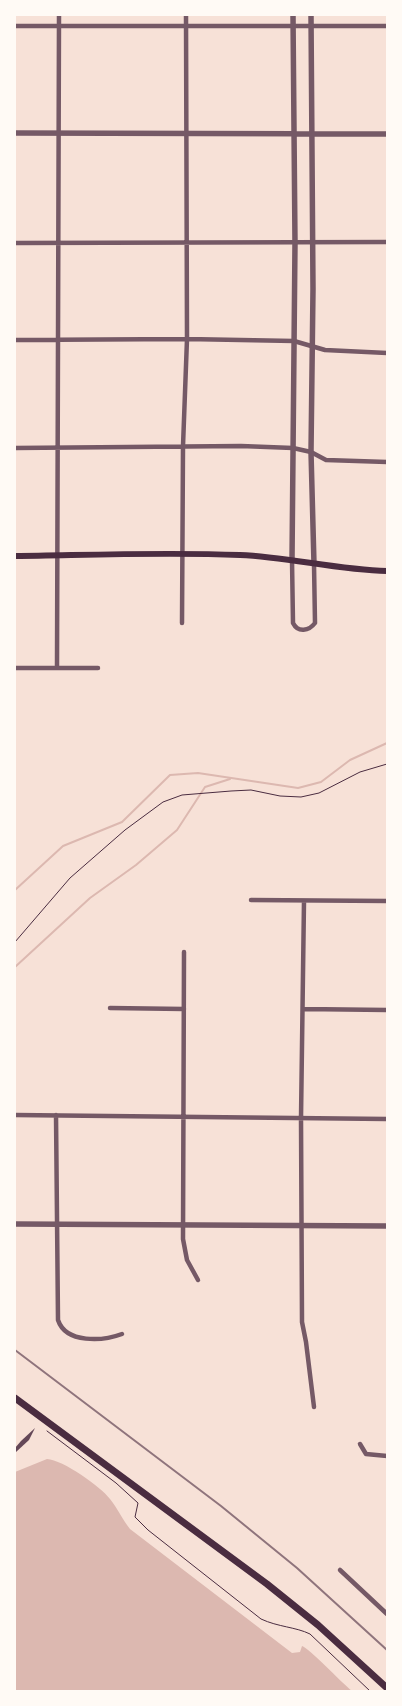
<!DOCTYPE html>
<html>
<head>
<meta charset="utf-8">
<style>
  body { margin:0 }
  #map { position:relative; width:402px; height:1706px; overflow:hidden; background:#f7e1d7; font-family:"PT Serif",serif }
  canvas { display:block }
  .frame { position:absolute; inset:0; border:16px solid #fffaf5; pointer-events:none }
</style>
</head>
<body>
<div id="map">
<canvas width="402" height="1706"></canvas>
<div class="frame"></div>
</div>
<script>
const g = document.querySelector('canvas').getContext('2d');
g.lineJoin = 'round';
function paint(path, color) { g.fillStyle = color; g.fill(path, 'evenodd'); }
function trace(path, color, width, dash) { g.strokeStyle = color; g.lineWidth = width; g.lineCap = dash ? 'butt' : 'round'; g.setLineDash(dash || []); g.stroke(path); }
paint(new Path2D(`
  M 47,1459 C 63,1460 100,1486 110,1499 C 118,1509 122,1519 130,1529 L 292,1653 L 300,1652 L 302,1646 C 309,1648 342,1683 352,1691 L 15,1691 L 15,1472 Z`), '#dcb8b0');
trace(new Path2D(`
  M 15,890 L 63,846 L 122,822 L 170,775 L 198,773 L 298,788 L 321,782 L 350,760 L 387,743
  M 15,967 L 90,898 L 136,865 L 177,830 L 205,787 L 230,779`), '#dcb8b0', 2);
paint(new Path2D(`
  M 35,1428 L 29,1440 L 16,1452 L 15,1448 L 21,1441 Z`), '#644757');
trace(new Path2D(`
  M 15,942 L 70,878 L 125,830 L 163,802 L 182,795 L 231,791 L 251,790 L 280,796 L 301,797 L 319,793 L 360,772 L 387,764
  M 47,1431 L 116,1483 L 138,1503 L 135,1517 L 148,1530 L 261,1619 C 278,1627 296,1627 310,1634 L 370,1691`), '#4a2c40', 1);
trace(new Path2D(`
  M 15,26 L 387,26
  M 15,243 L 387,242
  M 15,340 L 187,339 L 294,341 L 325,350 L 387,353
  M 15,448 L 241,446 L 293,448 L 311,452 L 326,460 L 387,462
  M 292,560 L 293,623 C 298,633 309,631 315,623 L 314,564
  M 182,623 L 183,446 L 187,339 L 186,15
  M 57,667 L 59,15
  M 15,668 L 98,668
  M 251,900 L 387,901
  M 304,901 L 301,1118 L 302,1322 L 306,1342 L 314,1407
  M 184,952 L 183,1239 L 187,1260 L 198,1280
  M 110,1008 L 184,1009
  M 303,1009 L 387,1010
  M 15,1115 L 387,1119
  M 56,1115 L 58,1320 C 66,1344 103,1341 122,1334
  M 360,1444 L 366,1454 L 387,1456
  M 340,1570 L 387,1614`), '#755966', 4.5);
trace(new Path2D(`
  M 311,15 L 313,289 L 311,452 L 314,564
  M 15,133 L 387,134
  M 292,560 L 295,243 L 293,15
  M 15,1224 L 387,1226`), '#755966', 5.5);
trace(new Path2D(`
  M 15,556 C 90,555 165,552 240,555 C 289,557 337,570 387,571`), '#4a2c40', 6);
trace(new Path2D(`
  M 15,1398 L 267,1584 L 318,1625 L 387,1688`), '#4a2c40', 7);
trace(new Path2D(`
  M 15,1350 L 221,1506 L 297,1568 L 387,1650`), '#8f747c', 2);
</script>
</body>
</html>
